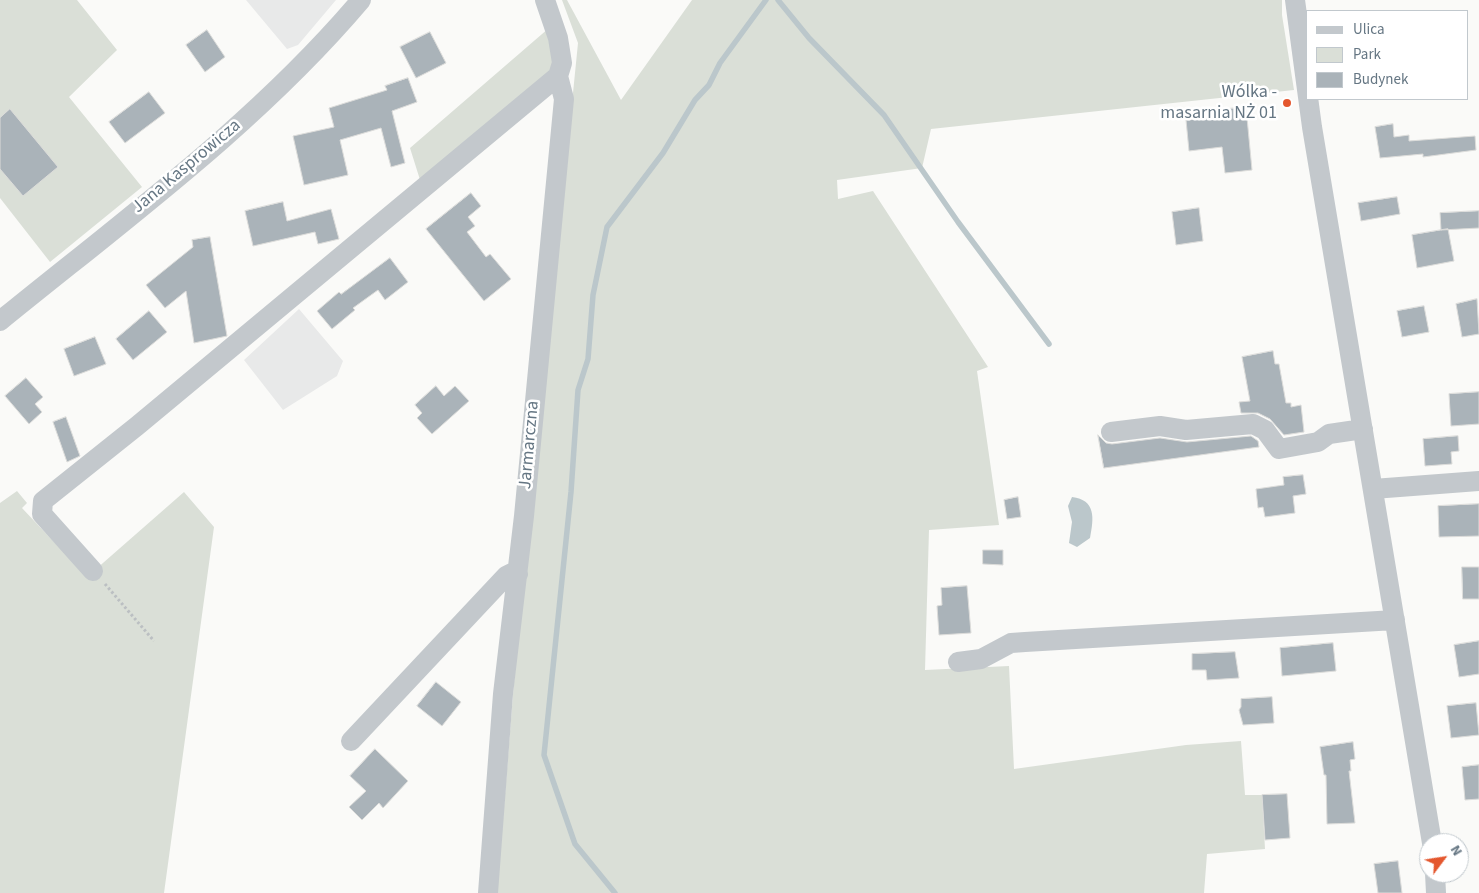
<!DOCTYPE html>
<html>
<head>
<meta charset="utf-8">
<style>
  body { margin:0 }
  #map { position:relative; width:1479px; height:893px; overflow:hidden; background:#fafaf8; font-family:"Source Sans 3",sans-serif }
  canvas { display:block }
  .legend { position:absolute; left:1306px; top:10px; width:162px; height:90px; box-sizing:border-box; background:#fff; border:1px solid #c1c8cd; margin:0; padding:6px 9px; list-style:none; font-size:15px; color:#657683 }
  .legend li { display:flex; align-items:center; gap:10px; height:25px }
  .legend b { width:25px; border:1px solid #c1c8cd }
  .north { position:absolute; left:1419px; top:833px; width:50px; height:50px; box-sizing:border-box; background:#fff; border:1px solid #c1c8cd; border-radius:50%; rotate:59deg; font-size:14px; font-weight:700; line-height:20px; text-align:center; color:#657683 }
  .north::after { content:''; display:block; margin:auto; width:18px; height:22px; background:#e4572e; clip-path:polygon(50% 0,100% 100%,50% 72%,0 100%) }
</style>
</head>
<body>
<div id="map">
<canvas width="1479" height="893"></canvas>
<ul class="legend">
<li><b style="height:6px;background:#c3c8cc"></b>Ulica</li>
<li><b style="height:14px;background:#dadfd7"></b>Park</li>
<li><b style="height:14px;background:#aab3b9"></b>Budynek</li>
</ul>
<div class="north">N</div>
</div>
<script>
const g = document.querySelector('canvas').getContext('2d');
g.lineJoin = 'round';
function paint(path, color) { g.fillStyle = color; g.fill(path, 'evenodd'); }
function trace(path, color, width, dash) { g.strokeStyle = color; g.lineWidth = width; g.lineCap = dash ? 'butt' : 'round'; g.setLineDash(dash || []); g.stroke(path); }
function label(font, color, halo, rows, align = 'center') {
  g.font = font + ' "Source Sans 3",sans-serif'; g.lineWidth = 5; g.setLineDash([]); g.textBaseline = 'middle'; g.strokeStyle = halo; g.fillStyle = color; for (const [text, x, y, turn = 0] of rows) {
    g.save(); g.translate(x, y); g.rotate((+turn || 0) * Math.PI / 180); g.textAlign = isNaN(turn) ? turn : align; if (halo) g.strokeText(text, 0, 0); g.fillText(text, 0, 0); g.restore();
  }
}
paint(new Path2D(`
  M 246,0 L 336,0 L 298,45 L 287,49 Z
  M 299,309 L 343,361 L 337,376 L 283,410 L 244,360 Z`), '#e8e9e9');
paint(new Path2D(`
  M 0,0 L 77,0 L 117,50 L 69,97 L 142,187 L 50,262 L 0,198 Z
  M 562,0 L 567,0 L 621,100 L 692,0 L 1282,0 L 1282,15 L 1294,90 L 931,129 L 922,168 L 837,180 L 838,199 L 873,191 L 988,367 L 977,371 L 999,525 L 929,530 L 925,670 L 1009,666 L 1014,769 L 1186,745 L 1241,741 L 1245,795 L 1262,795 L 1265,849 L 1207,854 L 1204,893 L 497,893 L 514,682 L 578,43 Z
  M 549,28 L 554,67 L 421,183 L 410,148 Z
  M 17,491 L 27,503 L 22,508 L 87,577 L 184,492 L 214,527 L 164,893 L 0,893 L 0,503 Z`), '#dadfd7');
paint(new Path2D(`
  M 1072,497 C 1096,500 1094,518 1090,538 L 1077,547 L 1069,543 L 1072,522 L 1068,506 Z`), '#bbc7cb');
trace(new Path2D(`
  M 778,0 L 809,38 L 884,115 L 958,222 L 1049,344
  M 615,893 L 575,844 L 544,755 L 571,492 L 578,390 L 588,359 L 593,295 L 607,227 L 663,153 L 695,100 L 709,85 L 720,63 L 766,0`), '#bbc7cb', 5.5);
const building = new Path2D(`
  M 207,30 L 225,57 L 205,72 L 186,45 Z
  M 430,32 L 446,63 L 416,78 L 400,47 Z
  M 408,78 L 417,102 L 392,111 L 405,163 L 391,167 L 381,128 L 340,140 L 348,175 L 304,185 L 293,136 L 334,127 L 329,108 L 387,90 L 385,86 Z
  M 149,92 L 165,113 L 125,143 L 109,122 Z
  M 1246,107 L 1252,170 L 1225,173 L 1222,147 L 1189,151 L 1186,120 L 1211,118 L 1210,111 Z
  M 10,109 L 58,167 L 23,196 L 0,169 L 0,118 Z
  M 1393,124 L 1394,137 L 1409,135 L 1409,141 L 1475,136 L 1476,150 L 1423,157 L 1423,154 L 1380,158 L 1375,127 Z
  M 471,193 L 481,206 L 468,217 L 475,226 L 467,232 L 486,257 L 490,254 L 511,279 L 484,301 L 426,229 Z
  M 1397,197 L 1400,214 L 1361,221 L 1358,203 Z
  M 283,202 L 287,221 L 331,209 L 339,239 L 318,244 L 315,232 L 253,246 L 245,211 Z
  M 1199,208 L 1203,241 L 1176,245 L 1172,212 Z
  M 1479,211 L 1479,228 L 1441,230 L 1440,213 Z
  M 1448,229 L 1454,261 L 1417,268 L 1412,235 Z
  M 210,237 L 227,336 L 194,343 L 186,291 L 165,308 L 146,285 L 193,247 L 192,240 Z
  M 390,258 L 408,282 L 385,300 L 378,290 L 353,308 L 355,310 L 332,329 L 317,311 L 339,292 L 341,294 Z
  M 1477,299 L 1479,334 L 1462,337 L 1456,304 Z
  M 1424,306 L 1429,332 L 1402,337 L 1397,311 Z
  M 149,311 L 167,332 L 133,360 L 116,339 Z
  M 95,337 L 106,364 L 74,376 L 64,349 Z
  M 1273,351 L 1275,364 L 1279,364 L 1286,403 L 1291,403 L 1291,407 L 1301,405 L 1304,432 L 1284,435 L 1270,419 L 1258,413 L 1241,413 L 1239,402 L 1250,401 L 1242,357 Z
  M 26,378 L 43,397 L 35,404 L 42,412 L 29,424 L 5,396 Z
  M 436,386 L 444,396 L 455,386 L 469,401 L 432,434 L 417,418 L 422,413 L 415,405 Z
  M 1479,392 L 1479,424 L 1451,426 L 1449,394 Z
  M 66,417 L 80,456 L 67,462 L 53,422 Z
  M 1098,435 L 1106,443 L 1112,444 L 1160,438 L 1187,442 L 1251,436 L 1258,441 L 1259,447 L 1104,468 Z
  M 1458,436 L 1459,451 L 1451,452 L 1452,464 L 1425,466 L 1423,439 Z
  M 1303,475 L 1306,494 L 1293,496 L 1295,513 L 1265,517 L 1263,507 L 1258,508 L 1256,489 L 1284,485 L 1283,477 Z
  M 1018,497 L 1021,517 L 1007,519 L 1004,500 Z
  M 1479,504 L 1479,536 L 1439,537 L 1438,506 Z
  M 983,550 L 1003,550 L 1003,565 L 983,564 Z
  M 1462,567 L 1479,567 L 1479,599 L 1463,599 Z
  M 967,586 L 971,633 L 939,635 L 937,606 L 942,605 L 941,588 Z
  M 1479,641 L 1479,674 L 1459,677 L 1454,645 Z
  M 1333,643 L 1336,671 L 1282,676 L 1280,648 Z
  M 1235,652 L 1239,678 L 1207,680 L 1206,670 L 1192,670 L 1192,654 Z
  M 436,682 L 461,702 L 442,726 L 417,706 Z
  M 1272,697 L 1274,723 L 1243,725 L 1239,710 L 1241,707 L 1241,699 Z
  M 1476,703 L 1479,735 L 1451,738 L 1447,706 Z
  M 1353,742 L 1355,759 L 1350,760 L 1351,771 L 1349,771 L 1355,823 L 1327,824 L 1326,775 L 1324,775 L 1320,747 Z
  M 375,749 L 408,781 L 383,808 L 379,803 L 362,820 L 349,807 L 366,791 L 350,776 Z
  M 1479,765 L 1479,799 L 1465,800 L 1462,767 Z
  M 1287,794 L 1290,838 L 1265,840 L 1262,795 Z
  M 1398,861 L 1402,893 L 1378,893 L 1374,864 Z`);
paint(building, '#aab3b9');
trace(building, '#dcdcda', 1);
trace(new Path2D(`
  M 105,584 L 154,641`), '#bbbfc2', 3, [2.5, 2.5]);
trace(new Path2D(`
  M 1295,0 L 1312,127 L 1432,843
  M 0,321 C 124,220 257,123 361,0
  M 1111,432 L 1160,426 L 1186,430 L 1253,424 L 1265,430 L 1279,449 L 1318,442 L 1329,434 L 1363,429
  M 1373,489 L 1479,481
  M 93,571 L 42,514 L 43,501 L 137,426 L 558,76
  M 958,662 L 981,659 L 1011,643 L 1025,642 L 1395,620
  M 351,741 L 506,576 L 512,573 L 518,574
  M 1435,873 L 1436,893
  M 488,893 L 503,694 L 524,516 L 564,99 L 558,76 L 562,63 L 558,38 L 545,0`), '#c3c8cc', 20);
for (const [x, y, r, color] of [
  [1287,103,5,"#e4572e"]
]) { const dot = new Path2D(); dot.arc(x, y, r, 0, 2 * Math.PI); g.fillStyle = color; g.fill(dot); trace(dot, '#fff', 2); }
label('18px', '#657683', '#fff', [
  ["Wólka -",1277,93],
  ["masarnia NŻ 01",1277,114]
], 'right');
label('18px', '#657683', '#fff', [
  ["Jana Kasprowicza",187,167,-40],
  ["Jarmarczna",530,445,-85]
]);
</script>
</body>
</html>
